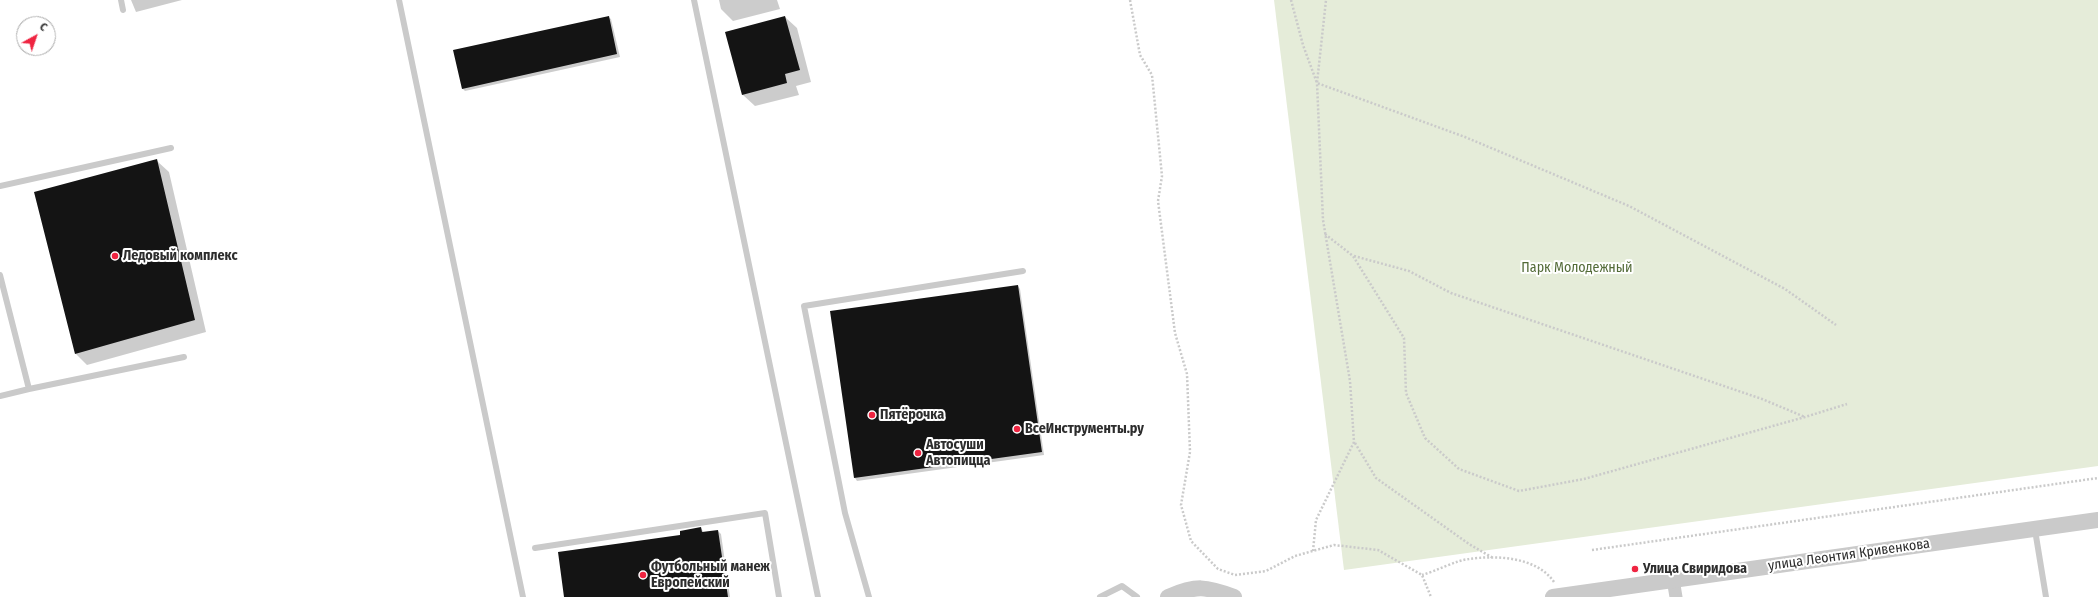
<!DOCTYPE html>
<html>
<head>
<meta charset="utf-8">
<style>
  body { margin:0 }
  #map { position:relative; width:2098px; height:597px; overflow:hidden; background:#fff; font-family:"Fira Sans Condensed",sans-serif }
  canvas { display:block }
  .north { position:absolute; left:16px; top:16px; width:40px; height:40px; box-sizing:border-box; background:#fff; border:1px solid #ababab; border-radius:50%; rotate:40deg; font-size:11px; font-weight:700; line-height:16px; text-align:center; color:#2d2d2d }
  .north::after { content:''; display:block; margin:auto; width:14px; height:18px; background:#ef2441; clip-path:polygon(50% 0,100% 100%,50% 72%,0 100%) }
</style>
</head>
<body>
<div id="map">
<canvas width="2098" height="597"></canvas>
<div class="north">С</div>
</div>
<script>
const g = document.querySelector('canvas').getContext('2d');
g.lineJoin = 'round';
function paint(path, color) { g.fillStyle = color; g.fill(path, 'evenodd'); }
function trace(path, color, width, dash) { g.strokeStyle = color; g.lineWidth = width; g.lineCap = dash ? 'butt' : 'round'; g.setLineDash(dash || []); g.stroke(path); }
function label(font, color, halo, rows, align = 'center') {
  g.font = font + ' "Fira Sans Condensed",sans-serif'; g.lineWidth = 4; g.setLineDash([]); g.textBaseline = 'middle'; g.strokeStyle = halo; g.fillStyle = color; for (const [text, x, y, turn = 0] of rows) {
    g.save(); g.translate(x, y); g.rotate((+turn || 0) * Math.PI / 180); g.textAlign = isNaN(turn) ? turn : align; if (halo) g.strokeText(text, 0, 0); g.fillText(text, 0, 0); g.restore();
  }
}
paint(new Path2D(`
  M 1274,0 L 2098,0 L 2098,466 L 1344,570 Z`), '#e5ecd9');
paint(new Path2D(`
  M 131,0 L 182,0 L 136,12 Z
  M 719,0 L 777,0 L 780,9 L 733,21 L 721,9 Z
  M 608,17 L 611,19 L 620,57 L 465,91 L 462,88 Z
  M 785,17 L 797,28 L 811,82 L 796,86 L 799,95 L 755,106 L 743,95 L 726,32 Z
  M 157,161 L 169,172 L 206,332 L 87,365 L 76,354 Z
  M 1018,286 L 1020,289 L 1044,455 L 857,481 L 855,478 L 831,312 Z
  M 701,528 L 704,533 L 718,531 L 721,534 L 730,597 L 565,597 L 681,536 Z`), '#0003');
paint(new Path2D(`
  M 609,16 L 617,54 L 462,89 L 453,50 Z
  M 785,16 L 800,70 L 785,74 L 787,83 L 742,95 L 725,32 Z
  M 157,159 L 195,320 L 75,354 L 34,192 Z
  M 1018,285 L 1042,452 L 854,478 L 830,311 Z
  M 701,527 L 702,532 L 718,530 L 728,597 L 564,597 L 558,552 L 680,535 L 680,531 Z`), '#141414');
trace(new Path2D(`
  M 1130,0 L 1140,55 L 1152,75 L 1162,176 L 1158,201 L 1175,333 L 1187,374 L 1190,452 L 1181,505 L 1191,541 L 1218,569 L 1235,575 L 1266,571 L 1295,556 L 1334,545 L 1378,550 L 1422,575 L 1431,597
  M 1291,0 L 1303,45 L 1317,83 L 1465,137 L 1629,206 L 1785,289 L 1836,325
  M 1325,234 L 1353,256 L 1404,338 L 1406,393 L 1425,438 L 1459,469 L 1519,491 L 1584,479 L 1805,417 L 1847,404
  M 1354,256 L 1409,271 L 1451,293 L 1762,399 L 1805,417
  M 1355,443 L 1376,478 L 1469,544 L 1493,558
  M 1592,550 L 2098,478
  M 1313,551 L 1316,520 L 1354,442 L 1350,381 L 1323,220 L 1317,83 L 1326,0
  M 1422,575 C 1436,571 1457,560 1469,559 C 1497,555 1537,557 1554,582`), '#cacaca', 2.5, [2, 2]);
trace(new Path2D(`
  M 121,0 L 123,10
  M 399,0 L 523,597
  M 694,0 L 818,597
  M 0,186 L 171,148
  M 0,275 L 29,389 L 0,396
  M 29,389 L 184,357
  M 2035,530 L 2046,597
  M 535,548 L 765,513 L 779,597
  M 869,597 L 845,513 L 804,306 L 1023,271
  M 1100,597 L 1122,586 L 1137,597`), '#cacaca', 6);
trace(new Path2D(`
  M 1673,579 L 1676,597`), '#cacaca', 13);
trace(new Path2D(`
  M 1168,597 C 1196,585 1206,586 1234,597
  M 1553,597 L 2098,520`), '#cacaca', 16);
for (const [x, y, r, color] of [
  [115,256,4,"#ef2441"],
  [872,415,4,"#ef2441"],
  [1017,429,4,"#ef2441"],
  [918,453,4,"#ef2441"],
  [1635,569,4,"#ef2441"],
  [643,575,4,"#ef2441"]
]) { const dot = new Path2D(); dot.arc(x, y, r, 0, 2 * Math.PI); g.fillStyle = color; g.fill(dot); trace(dot, '#fff', 1.5); }
label('bold 14px', '#2d2d2d', '#fff', [
  ["Ледовый комплекс",123,256],
  ["Пятёрочка",880,415],
  ["ВсеИнструменты.ру",1025,429],
  ["Автосуши",926,445],
  ["Автопицца",926,461],
  ["Футбольный манеж",651,567],
  ["Европейский",651,583],
  ["Улица Свиридова",1643,569]
], 'left');
label('14px', '#536b38', '#fff', [
  ["Парк Молодежный",1577,268]
]);
label('14px', '#2d2d2d', '#fff', [
  ["улица Леонтия Кривенкова",1849,555,-8]
]);
</script>
</body>
</html>
